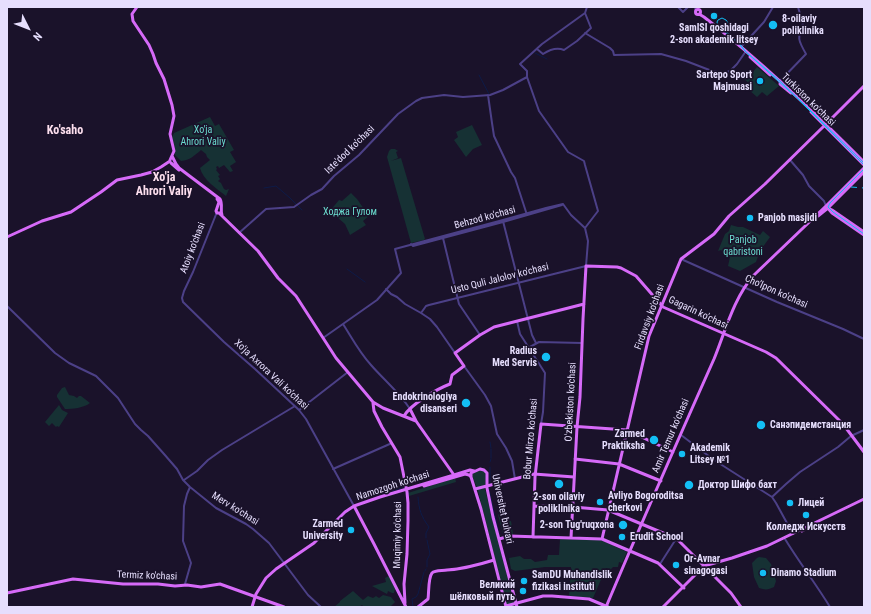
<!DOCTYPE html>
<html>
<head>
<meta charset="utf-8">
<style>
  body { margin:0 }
  #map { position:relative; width:871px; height:614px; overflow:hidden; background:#1a122a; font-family:"Roboto Condensed",sans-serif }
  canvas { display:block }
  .frame { position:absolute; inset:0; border:8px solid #e6defd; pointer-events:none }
  .north { position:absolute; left:8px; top:8px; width:40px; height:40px; -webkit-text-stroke:3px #1a122a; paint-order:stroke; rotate:132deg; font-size:11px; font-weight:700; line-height:16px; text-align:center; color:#e6defd }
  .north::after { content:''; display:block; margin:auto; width:14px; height:18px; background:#e6defd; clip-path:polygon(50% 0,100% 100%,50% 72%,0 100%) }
</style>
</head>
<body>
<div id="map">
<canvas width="871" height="614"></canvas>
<div class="frame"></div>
<div class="north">N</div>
</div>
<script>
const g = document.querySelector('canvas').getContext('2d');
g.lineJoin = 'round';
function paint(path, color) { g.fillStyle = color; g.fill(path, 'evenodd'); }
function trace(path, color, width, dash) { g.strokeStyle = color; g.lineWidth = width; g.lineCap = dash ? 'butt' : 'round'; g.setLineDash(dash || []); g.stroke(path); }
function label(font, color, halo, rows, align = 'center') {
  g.font = font + ' "Roboto Condensed",sans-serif'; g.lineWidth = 3.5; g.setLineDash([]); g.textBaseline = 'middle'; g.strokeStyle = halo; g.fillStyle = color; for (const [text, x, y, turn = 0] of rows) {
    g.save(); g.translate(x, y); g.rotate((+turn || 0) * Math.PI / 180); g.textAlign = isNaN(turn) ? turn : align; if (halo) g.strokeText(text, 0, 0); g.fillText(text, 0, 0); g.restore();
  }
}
paint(new Path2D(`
  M 757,67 L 779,86 L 767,96 L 762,92 L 757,97 L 749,90 L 752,86 L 742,77 L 748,71 L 753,72 Z
  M 210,117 L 215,126 L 219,124 L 234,150 L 230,152 L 236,162 L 230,166 L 233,171 L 230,172 L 224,165 L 219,168 L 218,166 L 216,167 L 217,169 L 216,170 L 220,175 L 218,176 L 220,179 L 218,181 L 221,183 L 224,189 L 226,190 L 229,189 L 226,196 C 216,188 203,180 200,168 L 210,160 L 207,157 L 206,154 L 201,150 C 194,156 190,160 181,161 L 175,155 L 175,148 L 172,137 L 174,133 Z
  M 472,125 L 482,145 L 473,149 L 466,157 L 454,140 L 458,137 L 456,132 Z
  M 391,149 L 395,149 L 398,151 L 396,152 L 398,158 L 391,161 L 401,158 L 425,239 L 424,240 L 411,243 L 387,157 L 389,151 Z
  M 351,193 L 357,199 L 369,216 L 363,221 L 366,225 L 350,235 L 345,224 L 330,211 L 339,200 L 342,201 Z
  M 731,225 L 738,227 L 743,227 L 760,235 L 763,231 L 770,237 L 760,251 L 756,262 L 740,271 L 728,266 L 730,257 L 721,250 L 718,251 L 725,234 L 729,231 Z
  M 65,387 L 69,395 L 74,396 L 77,398 L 79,396 L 81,396 L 90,403 C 84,408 72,409 65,409 L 57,397 L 57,395 L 62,388 Z
  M 59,405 L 62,410 L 68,413 L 59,427 L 57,426 L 56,427 L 52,423 L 49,426 L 45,422 Z
  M 483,470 L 486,473 L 485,489 L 515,607 L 507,607 L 478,491 L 472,475 L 473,473 Z
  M 455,478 L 456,482 L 409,496 L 408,493 Z
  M 499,514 L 502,523 L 511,521 L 513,534 L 503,534 L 498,515 Z
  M 560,539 L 601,540 L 627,552 L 622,563 L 619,562 L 618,567 L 613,567 L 610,570 L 606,568 L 593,598 L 569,596 L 571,567 L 545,567 L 515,571 L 511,569 L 509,558 L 520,556 L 524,559 L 531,559 L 535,562 L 547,560 L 548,555 L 559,555 Z
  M 759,557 L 766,558 L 771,564 L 776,581 L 774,587 C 768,590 765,590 759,588 L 754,577 L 752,563 L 757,558 Z
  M 389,576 L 395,589 L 394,593 L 392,593 L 388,591 L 387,594 L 372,586 L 386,582 L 385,578 Z
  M 353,591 L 363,600 L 368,596 L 373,598 L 376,596 L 379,598 L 383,595 L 391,597 L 395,602 L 390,607 L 376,607 L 374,606 L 373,607 L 364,607 L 362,605 L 359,607 L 354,607 L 353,606 L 352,607 L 334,607 L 340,602 L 340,601 Z`), '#163134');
trace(new Path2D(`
  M 535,53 L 547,59
  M 479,75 L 489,94
  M 264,188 L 276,186 L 290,198 L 302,210
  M 347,269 L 365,282
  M 490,442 L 491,448
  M 491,458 L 491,449
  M 490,462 L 491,459
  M 490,482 L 490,467
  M 489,488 L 489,490 L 500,538
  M 379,491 L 382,494 L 390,491
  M 392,491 L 404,487
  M 418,497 C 419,510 421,516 429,527 L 426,533 L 426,538
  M 427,540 L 430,554 L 427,560 L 427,567
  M 425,571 L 426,569
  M 413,607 L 412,599 L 416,597 L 418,594 L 424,572`), '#0e1b48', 1);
trace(new Path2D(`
  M 678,7 L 683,12 L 688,7
  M 695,7 L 696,12
  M 585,33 L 610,48 L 613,51 L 614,55 L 661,54 L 686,61 L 712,71 L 724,73 L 730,71 L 737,64 L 746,51
  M 741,47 L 764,22 L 773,7
  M 537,49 L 543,54 C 549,50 557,47 564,50 L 577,41 L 591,28 L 585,13
  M 779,82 L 806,54 C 798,40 797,38 803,24 L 798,7
  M 488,95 L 492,123 L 494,136 L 511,172 L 515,178 L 527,215
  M 790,160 L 803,175 L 809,186 L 824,201 L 826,206
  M 563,204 L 571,215 L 585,228
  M 217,212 L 193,272 L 184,291 L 182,298 L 183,302 L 224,342 L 255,369 L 299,410 L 306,419 L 354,506
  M 503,221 L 532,335 L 536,343
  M 239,233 L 266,209 L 294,207 L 311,195 L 322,189 L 334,176 L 359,155 L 398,114 L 416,101 L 422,98 L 444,95 L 463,97 L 490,95 L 503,90 L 527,77
  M 443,238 L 459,304 L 480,335
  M 411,244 L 413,246 L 503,222 L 562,205
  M 681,259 L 777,302 L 843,329 L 864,339
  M 386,289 L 391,294 L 397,297 L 405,304 L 421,313 L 430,319 L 437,327 L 455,353
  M 7,306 L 55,353 L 69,363 L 96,376 L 118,398 L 135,424 L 141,430 L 148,436 L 164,454 L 177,469 L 183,480 L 190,487 L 216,508 L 246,524 L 253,529 L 269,543 L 308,595 L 321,607
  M 421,313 L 426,306 L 429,305 L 586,266 L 588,241 L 585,228 L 598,211 L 585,165 L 584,161 L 568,152 L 539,111 L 527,77 L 527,71 L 520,64 L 542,44 L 585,13 L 587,7
  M 517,321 L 520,334 L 545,373 L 543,412 L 541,424
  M 343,324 C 352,338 359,352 371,365 C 384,380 399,392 410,409
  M 323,338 L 377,300 L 401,273 L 395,249 L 503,220 L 546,208 L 563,204
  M 528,348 L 539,342 L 582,343
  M 464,366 L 485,395 L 491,406 L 497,434 L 506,448 L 512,461 L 515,479
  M 299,410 L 348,372
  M 681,435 L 714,460 L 772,497 L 776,503 L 793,534
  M 333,469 L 392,443
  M 184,480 L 197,471 L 208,460 L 222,450 L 295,406
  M 772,497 L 786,484 L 800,472 L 838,447 L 851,436 L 864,430
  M 785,539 C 799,562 816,584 830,607
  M 660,564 L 676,539
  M 185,584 L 191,563 L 183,541 L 184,506 L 187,494 L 190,487`), '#4c4087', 2);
trace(new Path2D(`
  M 137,7 L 132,14 L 133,21 L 149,45 L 153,54 L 156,63 L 164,79 L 172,105 L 174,116 L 170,134 L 174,151 L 170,160
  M695.5 12a2.5 2.5 0 1 1 5 0a2.5 2.5 0 1 1-5 0Z
  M 699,14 L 704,17 C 761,61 813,111 864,162
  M 750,57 L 770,75
  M 780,84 L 791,93
  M 811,112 L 864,165
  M 172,156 L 176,164 L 179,168 L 220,199 C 223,204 220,210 222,215
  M 171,163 L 179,170
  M 217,199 L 219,202 L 216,211 L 217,213 L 220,213
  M 827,207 L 832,213 L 864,235
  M 828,208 L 832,210 L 864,232
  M 219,213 L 258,251 L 278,278 L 296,296 L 336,358 L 373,402 L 383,408 L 416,421
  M 818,216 L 828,208 L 864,172
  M 7,237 L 42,221 L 71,212 L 101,192 L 117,180 L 141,175 L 152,172 L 161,167 L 170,161
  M 373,403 L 374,411 L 382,427 L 400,457 L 407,492 L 408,503 L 408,521 L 407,554 L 404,584 L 405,603
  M 410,409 L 416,421 L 454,475
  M 404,416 C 411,404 437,389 450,384 L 452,375 L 464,366 L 455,353 L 480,335 L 494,327 L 584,304
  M 575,459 L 619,464 L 661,481
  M 424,486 L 465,474 L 469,475 L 470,476
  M 475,489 L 534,474 L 574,477
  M 354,506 L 374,544 L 406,607
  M 534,506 L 573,507 L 608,510 L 675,538 L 679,541 L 731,593 L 741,607
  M 802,531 L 818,523
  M 533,537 L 535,477 L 541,424 L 627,430 L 673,452
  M 571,538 L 577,427 L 580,397 L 583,319 L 586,266 L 617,267 L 621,268 L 636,276 L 663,307 L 766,352 L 776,358 L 843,424 L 864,452
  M 499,539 L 510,536 L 602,539 L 658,563 L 684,588
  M 602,539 L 646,349 L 649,336 L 681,259 L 714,234 L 729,216 L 765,184 L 823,127 L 864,86
  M 7,593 L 73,579 L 123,584 L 158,584 L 175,586 L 187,585 L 201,587 L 220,584 L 284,607
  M 506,606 L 543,596 L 552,596 L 589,599 L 608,607
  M 252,607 L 256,594 L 266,578 L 276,569 L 314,543 L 345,512 L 354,506 L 380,497 L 454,475 L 470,470 L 474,471
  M 418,607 L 428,599 C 429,593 428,578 432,573 C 435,570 443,571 447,570 C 464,569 478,565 494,560
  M 506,607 L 481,509 L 471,477 L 471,473 L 480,469 L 484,470 L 487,473 L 487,488 L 493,517 L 517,607
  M 606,607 C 641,524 677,442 714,359 C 725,332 734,297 754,275 L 826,206 L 864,168
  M 663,607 L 704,566 L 732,558 L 767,546 L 864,499`), '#d66af8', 3);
trace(new Path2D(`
  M 864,163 L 811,111 L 780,81 L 746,52 L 739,43 L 727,32 L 728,23 L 726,20 L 722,18 L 718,20 L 717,22 L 718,26 L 738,43 L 746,52 L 797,98 L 864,165
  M 864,169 L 830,203 L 828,207 L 833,212 L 864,234`), '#13bef4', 1);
trace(new Path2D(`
  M 851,187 L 864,188`), '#13bef4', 1, [6, 5]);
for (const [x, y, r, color] of [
  [714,16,4,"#13bef4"],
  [773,25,5,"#13bef4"],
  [760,81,4,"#13bef4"],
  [750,218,4,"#13bef4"],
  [546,357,5,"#13bef4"],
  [466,403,5,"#13bef4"],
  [761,425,5,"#13bef4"],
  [654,440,5,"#13bef4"],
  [682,454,4,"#13bef4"],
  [559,484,5,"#13bef4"],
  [689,485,5,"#13bef4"],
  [600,502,4,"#13bef4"],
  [790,503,4,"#13bef4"],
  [806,515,4,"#13bef4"],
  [623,525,5,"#13bef4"],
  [351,530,4,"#13bef4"],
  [622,537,4,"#13bef4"],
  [676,565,4,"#13bef4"],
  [763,573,4,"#13bef4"],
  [524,581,4,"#13bef4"],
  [523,591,4,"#13bef4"]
]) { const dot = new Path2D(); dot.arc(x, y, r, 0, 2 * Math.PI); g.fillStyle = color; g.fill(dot); trace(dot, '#1a122a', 1.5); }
label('bold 10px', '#e6defd', '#1a122a', [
  ["8-oilaviy",782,19],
  ["poliklinika",782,31],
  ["SamISI qoshidagi",714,28,"center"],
  ["2-son akademik litsey",714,40,"center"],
  ["Sartepo Sport",752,75,"right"],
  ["Majmuasi",752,87,"right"],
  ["Panjob masjidi",758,218],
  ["Radius",537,351,"right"],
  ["Med Servis",537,363,"right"],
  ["Endokrinologiya",457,397,"right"],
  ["disanseri",457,409,"right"],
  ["Санэпидемстанция",770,425],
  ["Zarmed",645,434,"right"],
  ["Praktiksha",645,446,"right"],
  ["Akademik",690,448],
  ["Litsey №1",690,460],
  ["Доктор Шифо бахт",698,485],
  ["Avliyo Bogoroditsa",608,496],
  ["cherkovi",608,508],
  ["2-son oilaviy",559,497,"center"],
  ["poliklinika",559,509,"center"],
  ["Лицей",798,503],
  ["Zarmed",343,524,"right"],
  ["University",343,536,"right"],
  ["2-son Tug'ruqxona",614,525,"right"],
  ["Колледж Искусств",806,527,"center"],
  ["Erudit School",630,537],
  ["Or-Avnar",684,559],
  ["sinagogasi",684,571],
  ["Dinamo Stadium",771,573],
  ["SamDU Muhandislik",532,575],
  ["fizikasi instituti",532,587],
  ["Великий",515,585,"right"],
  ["шёлковый путь",515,597,"right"]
], 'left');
label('10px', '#e6defd', '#1a122a', [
  ["Turkiston ko'chasi",808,100,44],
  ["Iste'dod ko'chasi",350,150,-44],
  ["Behzod ko'chasi",485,218,-15],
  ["Atoiy ko'chasi",193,248,-69],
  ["Usto Quli Jalolov ko'chasi",500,279,-14],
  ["Cho'lpon ko'chasi",776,292,24],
  ["Gagarin ko'chasi",698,313,25],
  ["Firdavsiy ko'chasi",650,317,-70],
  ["Xo'ja Axrora Vali ko'chasi",271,375,43],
  ["O'zbekiston ko'chasi",571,402,-87],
  ["Amir Temur ko'chasi",671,436,-67],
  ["Bobur Mirzo ko'chasi",531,439,-85],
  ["Namozgoh ko'chasi",393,486,-18],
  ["Merv ko'chasi",235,509,32],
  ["Universitet bulvari",502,509,78],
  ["Muqimiy ko'chasi",398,535,-89],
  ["Termiz ko'chasi",147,576,2]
]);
label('10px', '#6bdccf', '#1a122a', [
  ["Xo'ja",203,130],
  ["Ahrori Valiy",203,142],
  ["Ходжа Гулом",350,212],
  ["Panjob",743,240],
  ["qabristoni",743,252]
]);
label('bold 12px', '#fddfee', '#1a122a', [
  ["Ko'saho",65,131],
  ["Xo'ja",164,178],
  ["Ahrori Valiy",164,192]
]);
</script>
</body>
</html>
